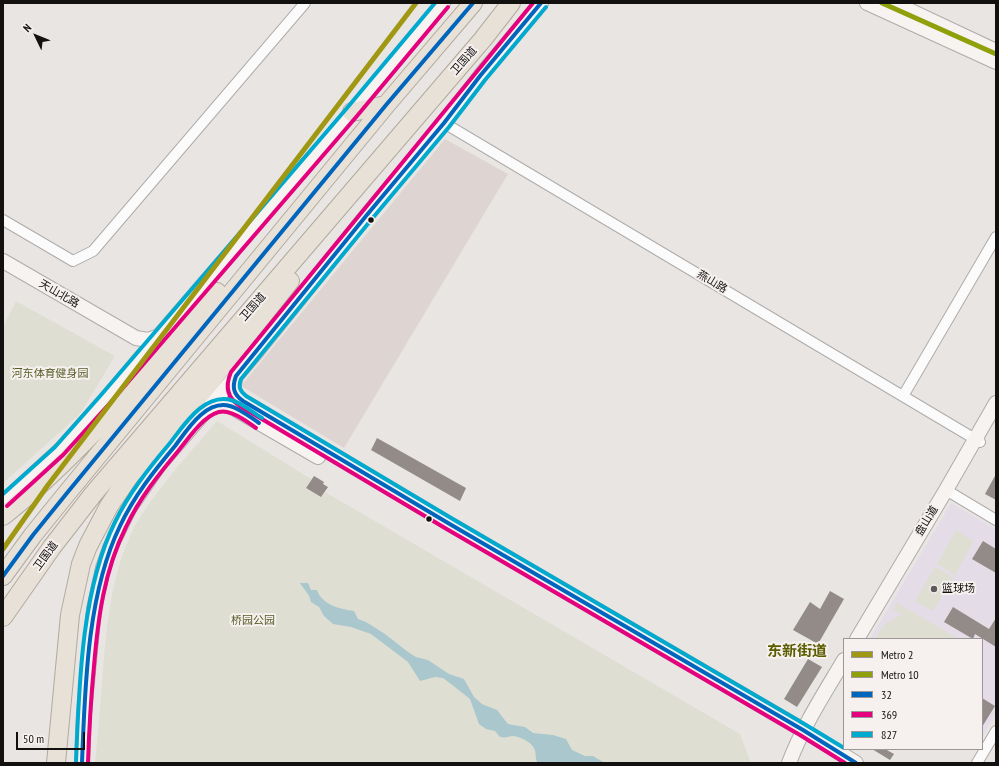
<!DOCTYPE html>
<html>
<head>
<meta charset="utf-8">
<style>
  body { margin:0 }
  #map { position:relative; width:999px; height:766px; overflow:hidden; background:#e8e5e3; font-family:"PT Sans Narrow",sans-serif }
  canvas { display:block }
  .frame { position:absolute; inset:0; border:4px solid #121110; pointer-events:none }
  .legend { position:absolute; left:843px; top:638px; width:140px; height:112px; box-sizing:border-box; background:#f6f1ef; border:1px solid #9b9796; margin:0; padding:5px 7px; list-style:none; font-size:12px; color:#121110 }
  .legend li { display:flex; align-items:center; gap:8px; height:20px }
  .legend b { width:20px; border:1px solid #9b9796 }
  .north { position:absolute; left:16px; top:16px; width:40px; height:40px; -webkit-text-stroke:3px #f6f1ef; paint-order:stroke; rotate:313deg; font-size:11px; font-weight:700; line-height:16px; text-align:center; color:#121110 }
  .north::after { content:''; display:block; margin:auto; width:14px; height:18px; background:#121110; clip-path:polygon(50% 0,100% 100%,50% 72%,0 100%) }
  .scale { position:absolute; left:16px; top:732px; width:69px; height:18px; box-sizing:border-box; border:2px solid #121110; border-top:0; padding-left:5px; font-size:12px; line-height:14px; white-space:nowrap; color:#121110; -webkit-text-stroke:3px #f6f1ef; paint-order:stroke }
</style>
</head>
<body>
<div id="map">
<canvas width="999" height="766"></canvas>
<div class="frame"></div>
<ul class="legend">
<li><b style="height:5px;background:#a09813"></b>Metro 2</li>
<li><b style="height:5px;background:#8fa00b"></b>Metro 10</li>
<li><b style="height:5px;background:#0065bd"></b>32</li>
<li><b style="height:5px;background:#e5007d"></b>369</li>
<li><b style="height:5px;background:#00a9ce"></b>827</li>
</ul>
<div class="north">N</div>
<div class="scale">50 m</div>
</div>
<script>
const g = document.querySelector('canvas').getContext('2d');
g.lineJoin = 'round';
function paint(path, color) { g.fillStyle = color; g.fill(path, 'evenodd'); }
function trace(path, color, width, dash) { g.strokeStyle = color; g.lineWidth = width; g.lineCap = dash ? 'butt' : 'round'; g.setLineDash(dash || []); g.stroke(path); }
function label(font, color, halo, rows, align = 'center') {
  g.font = font + ' "PT Sans Narrow","Noto Sans SC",sans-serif'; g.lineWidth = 4; g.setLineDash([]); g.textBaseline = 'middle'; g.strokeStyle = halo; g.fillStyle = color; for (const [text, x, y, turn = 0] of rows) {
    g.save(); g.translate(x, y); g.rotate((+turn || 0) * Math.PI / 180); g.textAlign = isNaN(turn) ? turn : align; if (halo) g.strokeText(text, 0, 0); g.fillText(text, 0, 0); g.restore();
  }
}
paint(new Path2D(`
  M 445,139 L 508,174 L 344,448 L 241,386 Z`), '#ded5d2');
paint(new Path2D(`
  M 951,503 L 996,529 L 996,714 L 982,737 L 982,639 L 870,639 Z`), '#e4dde7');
paint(new Path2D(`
  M 16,301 L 115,356 L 80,414 L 3,483 L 3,327 Z
  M 217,421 L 311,479 L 306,488 L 321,497 L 325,492 L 740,734 L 751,763 L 95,763 C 98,732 101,701 103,670 C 107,621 112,570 135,526 C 155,490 190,453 217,421 Z
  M 956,530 L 974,541 L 955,575 L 937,564 Z
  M 935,567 L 953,577 L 933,611 L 915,601 Z
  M 897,603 L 959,639 L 876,639 C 880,626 890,620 902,615 L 893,609 Z`), '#dedfd2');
paint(new Path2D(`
  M 300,583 L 308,583 L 311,590 L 317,590 C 322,605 340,609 354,611 L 358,619 L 366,622 L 385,634 L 408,652 L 416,657 L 428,660 L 449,674 L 464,679 L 474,697 L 482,704 L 497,710 L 508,724 L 525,727 L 533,733 L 553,735 L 566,739 L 572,750 L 585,756 L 593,756 L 605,763 L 538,763 C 534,758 537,753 534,748 C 531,742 519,736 512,736 C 507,737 505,738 500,737 L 495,731 L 486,729 L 479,724 L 470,699 L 451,684 L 443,678 L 435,677 L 420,681 L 408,662 L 371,634 L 351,627 L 333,624 L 324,616 L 319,607 L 311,602 C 310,594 304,590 300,583 Z`), '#aac7cd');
paint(new Path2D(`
  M 377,438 L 466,488 L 460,501 L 371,450 Z
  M 996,474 L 996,500 L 985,494 Z
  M 314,476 L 324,482 L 323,484 L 328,487 L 321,497 L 306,488 Z
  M 983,541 L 996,549 L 996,573 L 972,559 Z
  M 830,591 L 844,599 L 818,644 L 793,630 L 810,602 L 820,609 Z
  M 953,607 L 989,629 L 996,618 L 996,647 L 975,634 L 973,639 L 944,622 Z
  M 808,659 L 822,667 L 797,707 L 784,699 Z
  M 982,698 L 995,706 L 982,727 Z
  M 872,749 L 885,749 L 894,754 L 890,760 Z`), '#928b88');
const street = new Path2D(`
  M 444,123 L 980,442
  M 3,220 L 73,261 L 93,251 L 305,3
  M 903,396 L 996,237
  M 946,490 L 996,520
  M 977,763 L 996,731`);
const secondary = new Path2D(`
  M 867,3 L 996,62
  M 894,3 L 996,51
  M 3,261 L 136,338 L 148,340 L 159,336
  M 236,376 L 233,388 L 236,396 L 243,401 L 448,523 L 803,730 L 856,763
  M 207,410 C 215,406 221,404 230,406 L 318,457
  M 3,502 L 59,451 L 106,399 L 159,336 L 352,112 L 443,3
  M 857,639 L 946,490 L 996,403
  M 82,763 L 84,713 L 94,609 L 103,568 L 110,548 L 129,509 L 159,465 L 254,355 L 366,216 L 444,123 L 480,76 L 541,3
  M 789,763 C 803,726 824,694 844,660`);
const highway = new Path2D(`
  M 352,112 L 386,105
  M 3,516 C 84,452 149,370 217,292
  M 3,576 L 33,535 L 67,493 L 386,105 L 473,3
  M 3,617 L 52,547 L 94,493 L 483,39 L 511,3
  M 56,763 L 70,615 L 81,564 L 88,546 L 109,506 L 128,478 L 206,387 L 290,281`);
trace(street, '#aeacaa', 12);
trace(secondary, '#aeacaa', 16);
trace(highway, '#b2aa9e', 20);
trace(street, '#fcfbfb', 10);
trace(secondary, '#f6f3f0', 14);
trace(highway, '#e7e1d7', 18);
trace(new Path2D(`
  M 541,3 L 480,76 L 444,123 L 366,216 L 236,376 C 232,387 233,394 243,401 L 448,523 L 803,730 L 856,763
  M 3,576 L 33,535 L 67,493 L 386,105 L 473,3
  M 82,763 C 85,687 87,594 120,526 C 134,496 154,471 175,446 C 187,430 206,399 230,406 C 241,409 250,417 259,423`), '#0065bd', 4);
trace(new Path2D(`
  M 533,3 L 231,372 C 225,386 227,398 240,406 L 445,528 L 800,735 L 845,763
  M 7,506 L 63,455 L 110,403 L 357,116 L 448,7
  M 88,763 C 89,731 91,698 94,666 C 98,618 104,571 126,527 C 139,499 159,474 179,450 C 189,438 209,407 227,412 C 238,414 247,422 256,428`), '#e5007d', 4);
trace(new Path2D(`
  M 546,7 L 485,80 L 449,127 L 371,220 L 241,379 C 238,387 240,391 246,396 L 451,518 L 806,725 L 844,748
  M 3,494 L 55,447 L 101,395 L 347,108 L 435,3
  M 76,763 C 79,687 81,591 115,522 C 129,493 149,468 170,443 C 184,425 204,393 231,400 C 242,403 252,412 262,418`), '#00a9ce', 4);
trace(new Path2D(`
  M 3,549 L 48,485 L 416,3`), '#a09813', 5);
trace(new Path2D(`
  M 882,3 L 996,54`), '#8fa00b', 5);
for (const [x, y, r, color] of [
  [371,220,3.5,"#121110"],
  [429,519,3.5,"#121110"],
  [934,589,4,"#5d5b5a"]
]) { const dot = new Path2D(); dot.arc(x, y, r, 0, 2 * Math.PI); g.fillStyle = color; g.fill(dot); trace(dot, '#f6f1ef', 1.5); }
label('11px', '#121110', '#f6f1ef', [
  ["卫国道",464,61,-49],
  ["燕山路",712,282,31],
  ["天山北路",59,294,30],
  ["卫国道",253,307,-49],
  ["盘山道",927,521,-59],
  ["卫国道",46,556,-54]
]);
label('11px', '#565d27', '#f6f1ef', [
  ["河东体育健身园",50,374],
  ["桥园公园",253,621]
]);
label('11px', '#121110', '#f6f1ef', [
  ["篮球场",942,589]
], 'left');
label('bold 15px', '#5c5c00', '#f6f1ef', [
  ["东新街道",797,652]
]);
</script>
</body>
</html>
